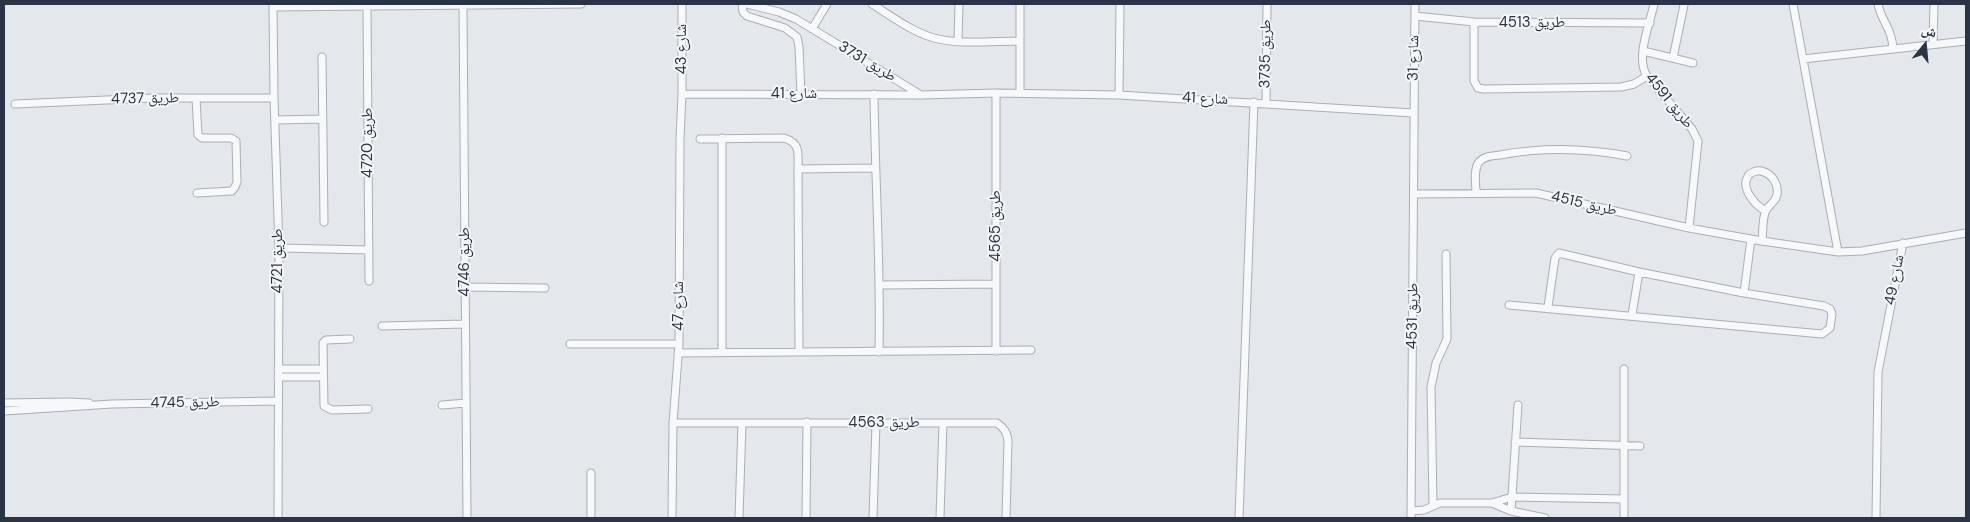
<!DOCTYPE html>
<html>
<head>
<meta charset="utf-8">
<style>
  body { margin:0 }
  #map { position:relative; width:1970px; height:522px; overflow:hidden; background:#e4e7ec; font-family:"DM Sans","Noto Naskh Arabic",sans-serif }
  canvas { display:block }
  .frame { position:absolute; inset:0; border:5px solid #2b3445; pointer-events:none }
  .north { position:absolute; left:1900px; top:20px; width:50px; height:50px; -webkit-text-stroke:4px #f4f6f9; paint-order:stroke; rotate:17deg; font-size:14px; font-weight:700; line-height:20px; text-align:center; color:#2b3445 }
  .north::after { content:''; display:block; margin:auto; width:18px; height:22px; background:#2b3445; clip-path:polygon(50% 0,100% 100%,50% 72%,0 100%) }
</style>
</head>
<body>
<div id="map">
<canvas width="1970" height="522"></canvas>
<div class="frame"></div>
<div class="north">ش</div>
</div>
<script>
const g = document.querySelector('canvas').getContext('2d');
g.lineJoin = 'round';
function trace(path, color, width, dash) { g.strokeStyle = color; g.lineWidth = width; g.lineCap = dash ? 'butt' : 'round'; g.setLineDash(dash || []); g.stroke(path); }
function label(font, color, halo, rows, align = 'center') {
  g.font = font + ' "DM Sans","Noto Naskh Arabic",sans-serif'; g.lineWidth = 4; g.setLineDash([]); g.textBaseline = 'middle'; g.strokeStyle = halo; g.fillStyle = color; for (const [text, x, y, turn = 0] of rows) {
    g.save(); g.translate(x, y); g.rotate((+turn || 0) * Math.PI / 180); g.textAlign = isNaN(turn) ? turn : align; if (halo) g.strokeText(text, 0, 0); g.fillText(text, 0, 0); g.restore();
  }
}
const street = new Path2D(`
  M 273,4 L 274,98 L 279,248 L 278,518
  M 742,4 L 743,12 L 747,16 L 785,28 L 797,37 L 799,47 L 801,94
  M 747,4 L 779,12 L 796,19 L 921,95
  M 872,4 C 891,16 912,32 934,38 C 959,45 994,41 1020,41
  M 1020,4 L 1020,92
  M 1654,4 C 1650,24 1635,58 1647,76 L 1692,129 L 1698,141 L 1689,228
  M 1793,4 L 1838,252
  M 1878,4 C 1881,21 1892,28 1893,49
  M 367,6 L 369,281
  M 463,6 L 467,518
  M 273,7 L 581,4
  M 1415,16 L 1474,22 L 1650,23
  M 1474,22 L 1474,81 L 1478,88 L 1484,89 L 1621,87 L 1634,84 L 1647,76
  M 812,29 L 827,4
  M 958,41 L 959,4
  M 1933,44 L 1934,4
  M 1643,51 L 1693,63
  M 322,57 L 324,222
  M 1673,58 L 1684,5
  M 1803,59 L 1966,41
  M 682,94 L 921,95 L 996,93
  M 874,94 C 875,180 881,266 879,352
  M 1119,95 L 1120,4
  M 196,98 L 198,135 L 202,138 L 231,138 L 236,141 L 237,182 L 235,187 L 232,191 L 197,193
  M 1266,103 L 1267,4
  M 15,104 L 152,98 L 274,98
  M 275,120 L 322,119
  M 722,138 L 722,352
  M 700,139 L 784,138 C 801,143 798,154 798,169 L 875,168
  M 798,169 L 799,352
  M 1476,193 C 1476,184 1473,170 1479,162 C 1484,156 1492,156 1500,155 C 1543,147 1585,148 1627,156
  M 1414,194 L 1536,193 L 1689,228 L 1762,241 L 1838,252 L 1862,251 L 1966,233
  M 1762,241 C 1763,233 1762,218 1766,210 C 1769,206 1773,203 1776,198 C 1780,187 1774,174 1761,171 C 1757,170 1751,172 1748,176 C 1740,189 1756,206 1766,211
  M 279,248 L 369,250
  M 881,285 L 996,284
  M 465,287 L 545,288
  M 1744,293 L 1751,239
  M 1509,305 L 1822,334 L 1830,328 L 1832,314 L 1830,309 L 1824,306 L 1744,293 L 1639,272 L 1559,253 L 1555,258 L 1548,307
  M 1632,315 L 1639,272
  M 382,326 L 465,324
  M 350,339 L 326,340 L 323,343 L 324,406 L 332,410 L 368,409
  M 570,344 L 679,344
  M 996,351 L 996,93 L 1119,95 L 1413,113
  M 678,353 L 1031,350
  M 278,369 L 323,369
  M 278,377 L 323,377
  M 4,403 L 69,402 L 89,403
  M 442,405 L 466,403
  M 4,411 L 112,404 L 277,401
  M 673,423 L 997,423 C 1004,428 1007,432 1008,441 L 1006,518
  M 1515,442 L 1640,446
  M 591,473 L 591,518
  M 1492,503 L 1511,511 L 1545,518
  M 1433,505 L 1431,387 L 1436,363 L 1447,339 L 1446,254
  M 1411,511 L 1424,510 L 1440,503 L 1492,503 L 1512,497 L 1624,499
  M 1511,511 L 1518,405
  M 672,518 L 673,423 L 679,344 L 680,139 L 682,94 L 682,4
  M 739,518 L 742,423
  M 806,518 L 807,422
  M 873,518 L 876,423
  M 940,518 L 943,423
  M 1239,518 L 1254,102
  M 1411,518 L 1415,4
  M 1624,518 L 1624,369
  M 1876,518 L 1878,372 L 1903,243`);
trace(street, '#a9aeb7', 9);
trace(street, '#f7f8fa', 7);
label('15px', '#2b3445', '#f4f6f9', [
  ["طريق 4513",1532,23],
  ["شارع 43",682,49,-90],
  ["طريق 3735",1266,54,-89],
  ["شارع 31",1414,58,-89],
  ["طريق 3731",867,62,31],
  ["شارع 41",794,94],
  ["طريق 4737",145,99,-1],
  ["شارع 41",1205,99,3],
  ["طريق 4591",1669,101,51],
  ["طريق 4720",368,143,-90],
  ["طريق 4515",1584,204,13],
  ["طريق 4565",996,226,-90],
  ["طريق 4721",278,261,-90],
  ["طريق 4746",465,262,-90],
  ["شارع 49",1895,280,-79],
  ["شارع 47",679,306,-90],
  ["طريق 4531",1413,316,-89],
  ["طريق 4745",185,403,-1],
  ["طريق 4563",884,423]
]);
</script>
</body>
</html>
